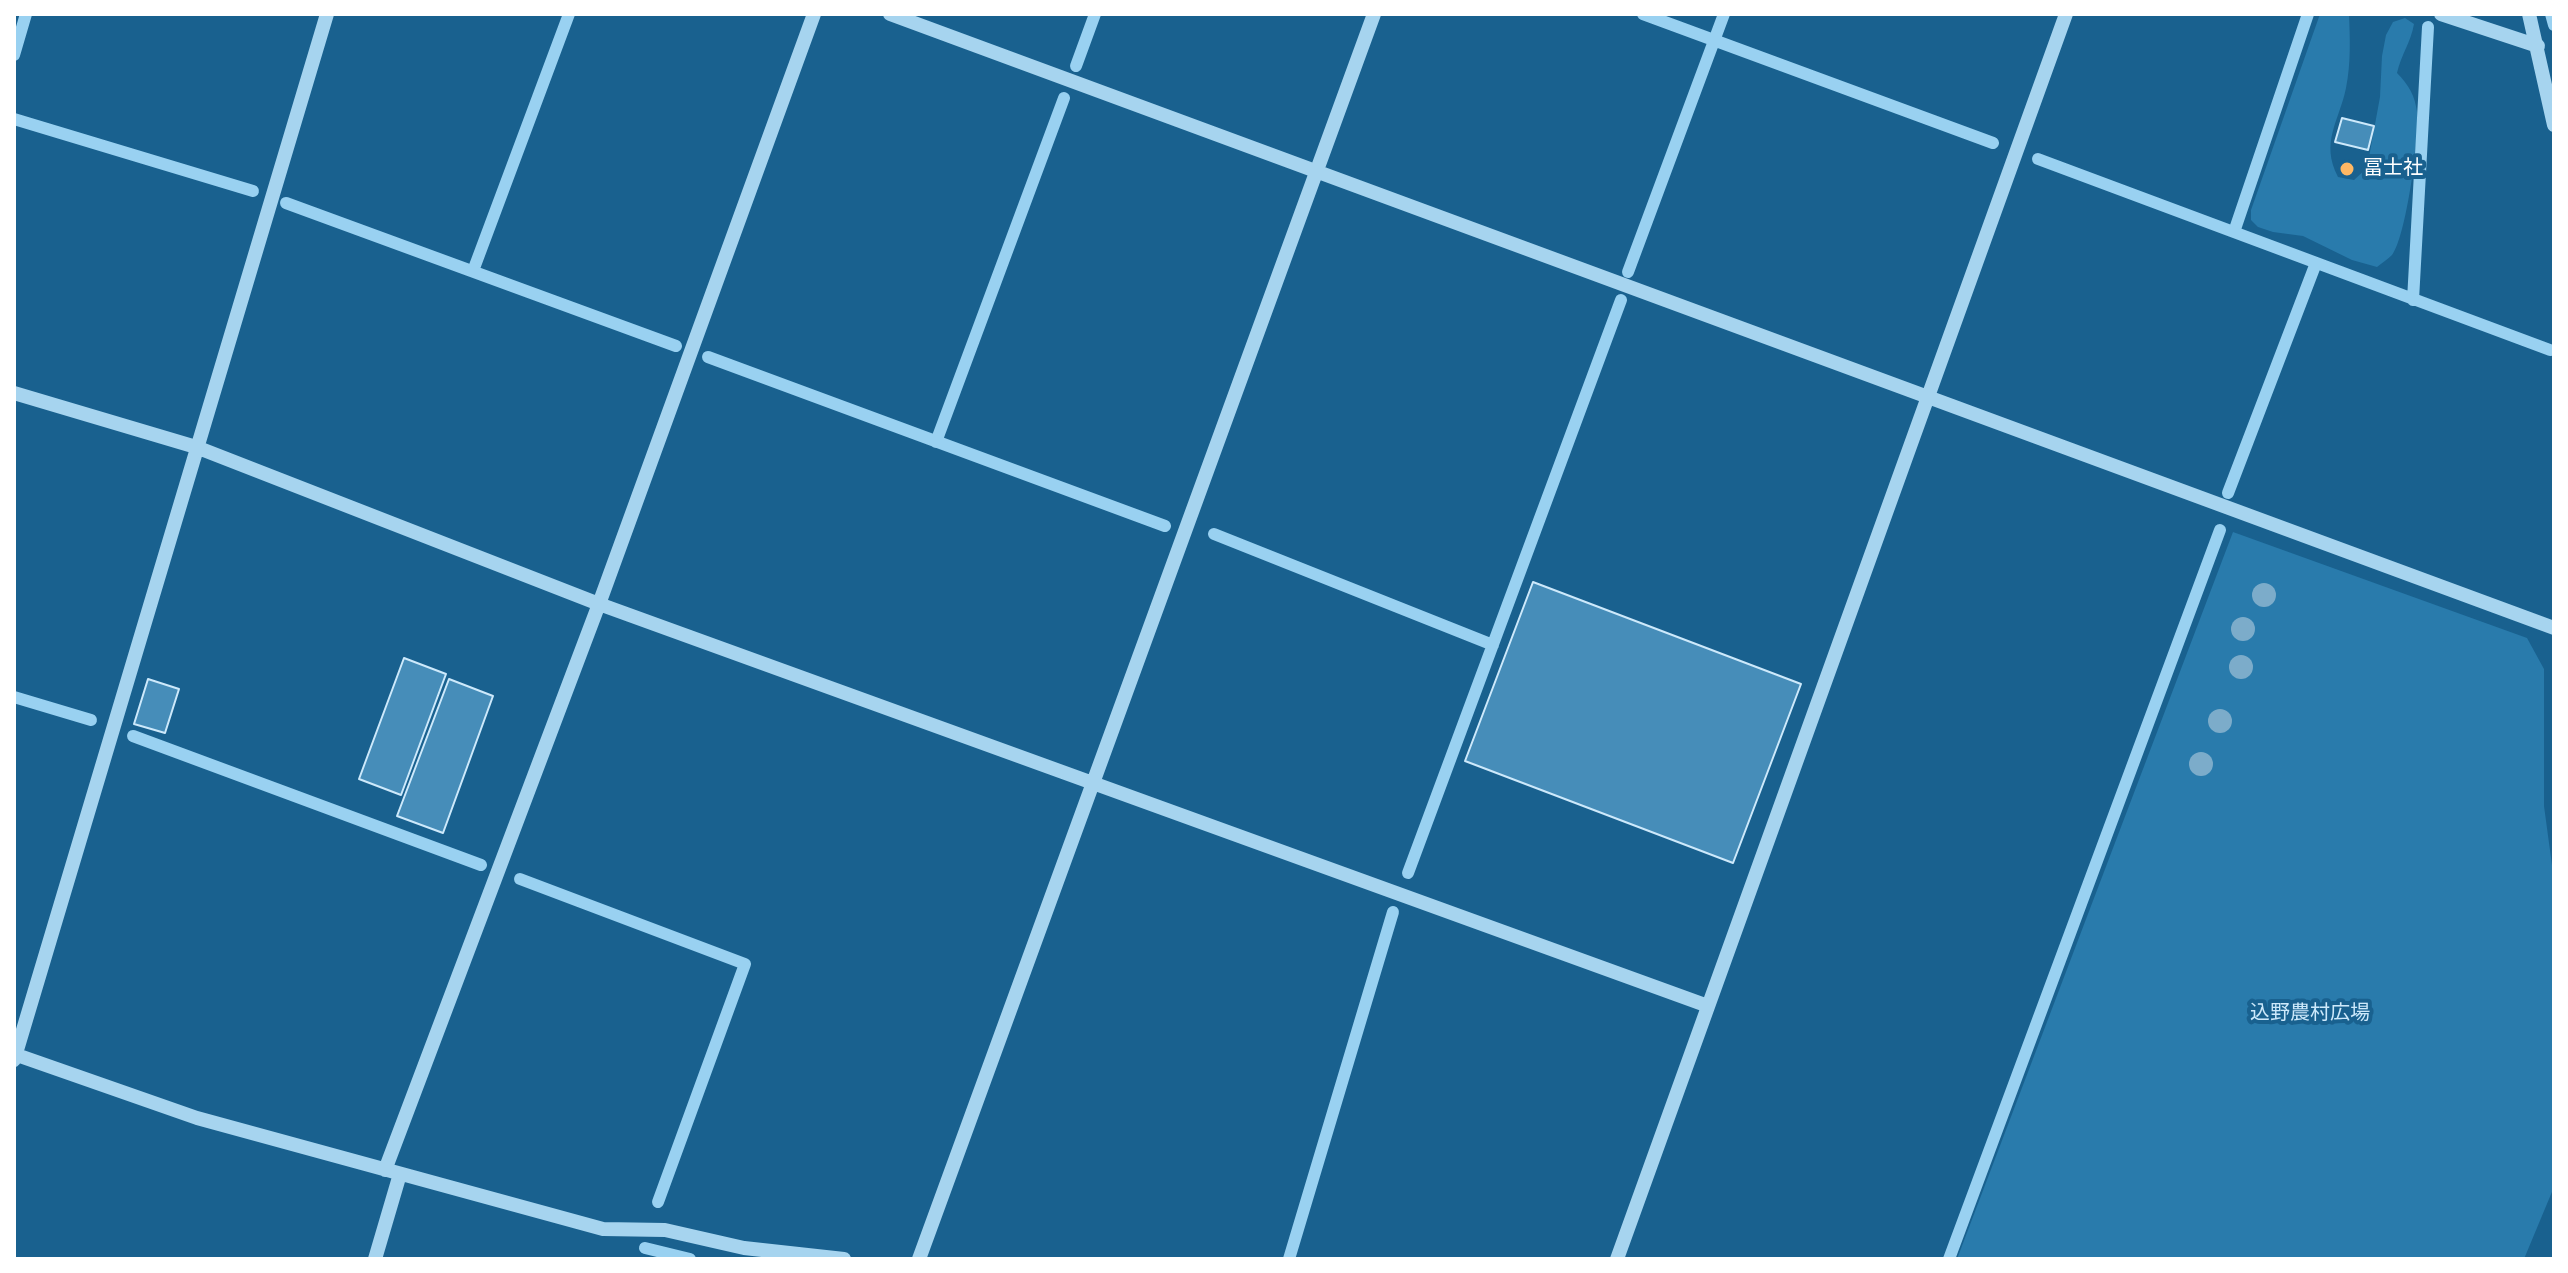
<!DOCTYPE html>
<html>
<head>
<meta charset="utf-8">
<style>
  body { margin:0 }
  #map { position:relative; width:2568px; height:1273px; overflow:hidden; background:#19618f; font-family:Poppins,sans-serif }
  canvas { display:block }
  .frame { position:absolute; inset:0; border:16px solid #fff; pointer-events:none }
</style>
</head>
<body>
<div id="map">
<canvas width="2568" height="1273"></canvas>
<div class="frame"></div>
</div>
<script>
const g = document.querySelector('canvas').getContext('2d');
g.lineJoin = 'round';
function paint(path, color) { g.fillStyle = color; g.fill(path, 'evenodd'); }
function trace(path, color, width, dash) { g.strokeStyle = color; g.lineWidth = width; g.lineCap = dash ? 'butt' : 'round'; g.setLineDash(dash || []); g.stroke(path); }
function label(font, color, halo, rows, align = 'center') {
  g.font = font + ' Poppins,"Noto Sans JP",sans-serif'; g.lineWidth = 8; g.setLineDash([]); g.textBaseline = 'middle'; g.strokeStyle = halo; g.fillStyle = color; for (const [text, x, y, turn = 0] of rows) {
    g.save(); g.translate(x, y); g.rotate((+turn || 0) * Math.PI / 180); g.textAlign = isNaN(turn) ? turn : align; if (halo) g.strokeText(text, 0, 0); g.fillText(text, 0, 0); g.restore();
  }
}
paint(new Path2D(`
  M 2320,14 L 2349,14 C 2350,39 2351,63 2346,88 C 2339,122 2320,142 2338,177 L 2354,180 L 2367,168 L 2380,97 L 2382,56 L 2386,35 L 2393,22 L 2405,18 L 2414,24 C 2411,42 2401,55 2397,73 C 2409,85 2415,96 2417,112 C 2420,135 2406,238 2392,255 C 2388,259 2382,263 2377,267 L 2352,260 L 2303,236 L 2273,232 L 2258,227 L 2251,220 L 2251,210 Z
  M 2233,532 L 2527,638 L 2544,669 L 2544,806 L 2554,880 L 2554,1187 L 2524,1259 L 1957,1259 Z`), '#297bac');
trace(new Path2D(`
  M 1643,14 L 1993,143
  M 2551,14 L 2554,25
  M 14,55 L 26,14
  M 1076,66 L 1095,14
  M 14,119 L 253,191
  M 2038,159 L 2550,350
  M 286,203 L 676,346
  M 2234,232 L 2308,14
  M 473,271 L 569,14
  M 1628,272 L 1724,14
  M 2413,300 L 2428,27
  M 708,357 L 1165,526
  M 936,442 L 1064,98
  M 2228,493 L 2316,263
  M 1214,534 L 1493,645
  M 14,697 L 91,720
  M 133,736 L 481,865
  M 1408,873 L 1621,300
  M 520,879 L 745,964 L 658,1202
  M 645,1248 L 690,1259
  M 1289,1259 L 1393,912
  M 1949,1259 L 2220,530`), '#99d1f1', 12);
const building = new Path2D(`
  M 2342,118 L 2374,126 L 2368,150 L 2335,142 Z
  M 1533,582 L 1801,684 L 1733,863 L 1465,761 Z
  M 404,658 L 446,674 L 401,795 L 359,779 Z
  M 148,679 L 179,689 L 165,733 L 134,724 Z
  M 449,679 L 493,696 L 443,833 L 397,816 Z`);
paint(building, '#468db9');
trace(building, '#cde9fb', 2);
trace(new Path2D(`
  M 890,14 L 2554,628
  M 2441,14 L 2538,46
  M 2529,14 L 2554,125
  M 14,393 L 196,447 L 599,604 L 1708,1006
  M 14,1054 L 197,1118 L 603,1229 L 665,1230 L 744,1248 L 844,1259
  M 14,1060 L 327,14
  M 385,1170 L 599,604 L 814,14
  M 375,1259 L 400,1174
  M 919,1259 L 1374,14
  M 1617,1259 L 2066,14`), '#a6d4ef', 14);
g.fillStyle = '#7cacca';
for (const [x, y] of [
  [2264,595],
  [2243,629],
  [2241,667],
  [2220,721],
  [2201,764]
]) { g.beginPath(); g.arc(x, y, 12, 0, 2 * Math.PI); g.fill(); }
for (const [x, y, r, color] of [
  [2347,169,8,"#ffb864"]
]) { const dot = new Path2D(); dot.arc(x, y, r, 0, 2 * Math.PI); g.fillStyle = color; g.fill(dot); trace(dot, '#19618f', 3); }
label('20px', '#fff', '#19618f', [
  ["冨士社",2363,169]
], 'left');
label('20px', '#cde9fb', '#19618f', [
  ["込野農村広場",2310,1014]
]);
</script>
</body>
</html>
